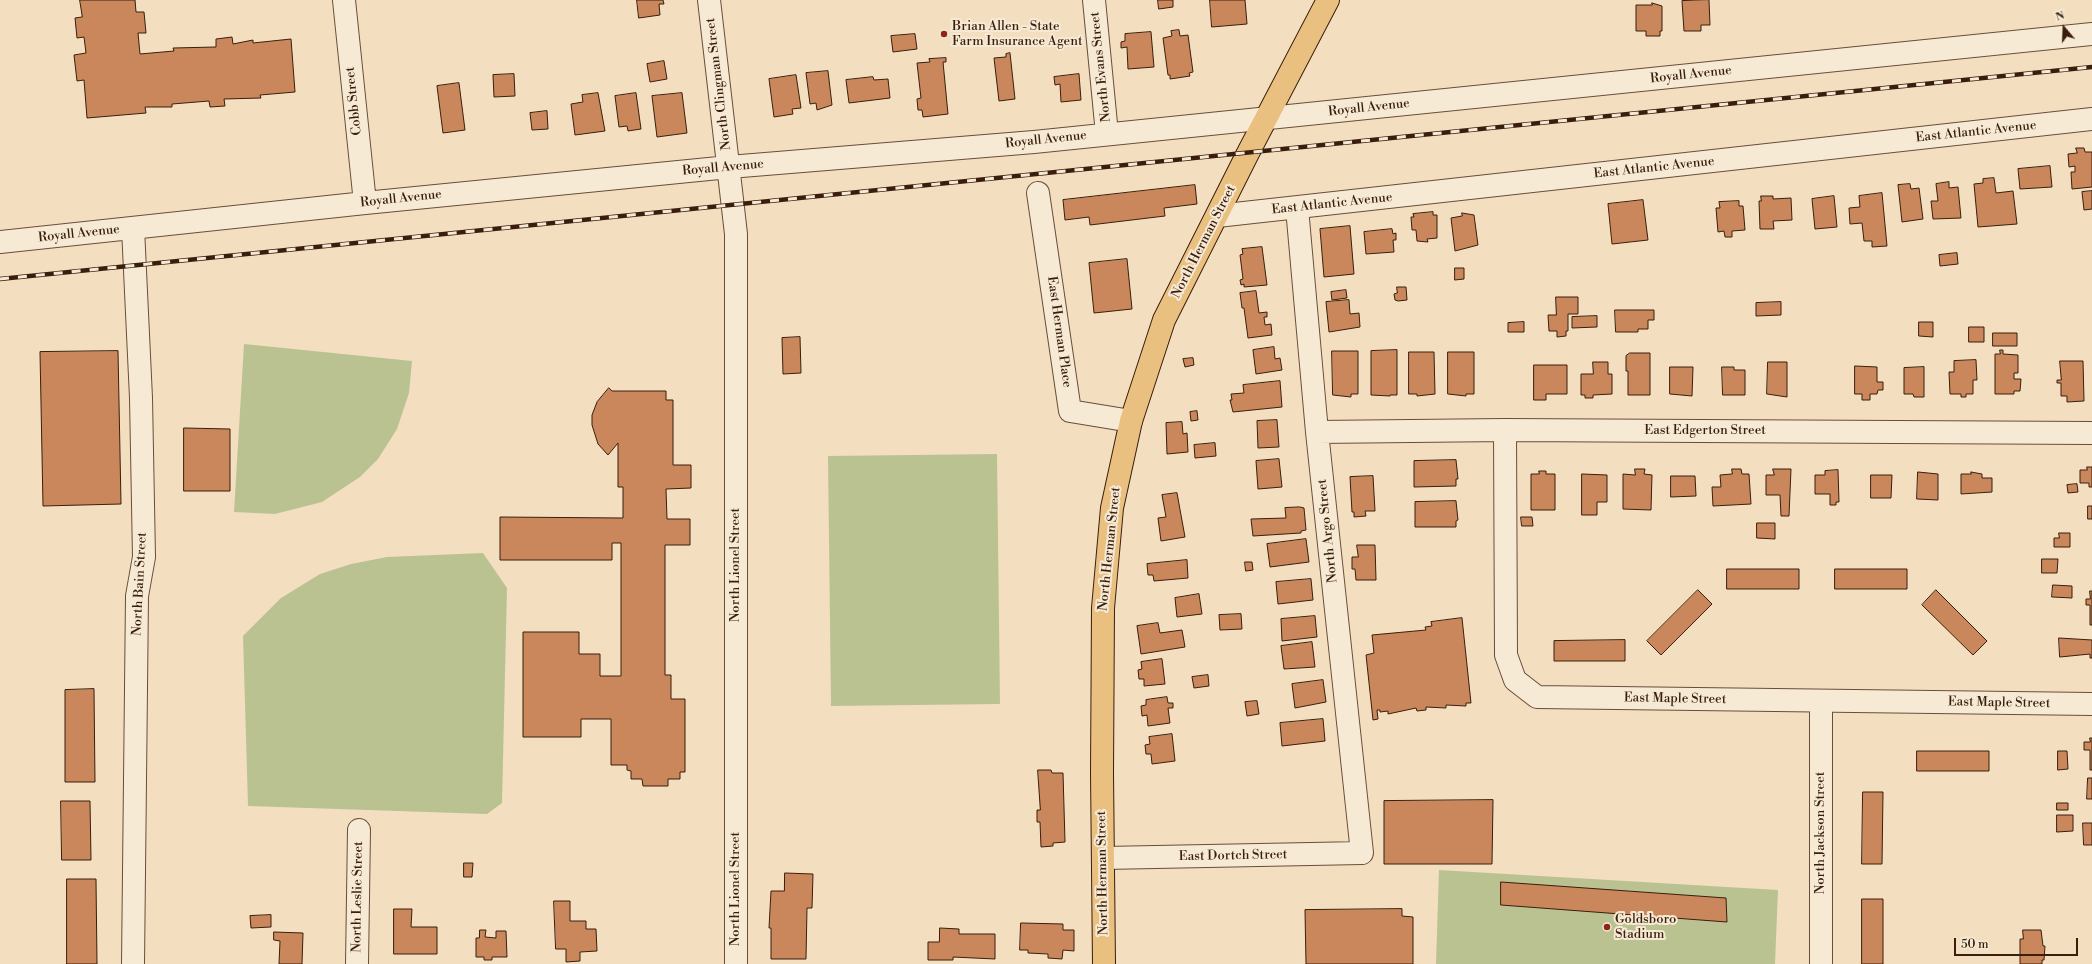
<!DOCTYPE html>
<html>
<head>
<meta charset="utf-8">
<style>
  body { margin:0 }
  #map { position:relative; width:2092px; height:964px; overflow:hidden; background:#f3dfbf; font-family:"Libre Bodoni",serif }
  canvas { display:block }
  .north { position:absolute; left:2044px; top:8px; width:40px; height:40px; -webkit-text-stroke:3px #f7ead5; paint-order:stroke; rotate:341deg; font-size:11px; font-weight:700; line-height:16px; text-align:center; color:#391e0d }
  .north::after { content:''; display:block; margin:auto; width:14px; height:18px; background:#391e0d; clip-path:polygon(50% 0,100% 100%,50% 72%,0 100%) }
  .scale { position:absolute; left:1954px; top:938px; width:124px; height:18px; box-sizing:border-box; border:2px solid #391e0d; border-top:0; padding-left:5px; font-size:12px; line-height:14px; white-space:nowrap; color:#391e0d; -webkit-text-stroke:3px #f7ead5; paint-order:stroke }
</style>
</head>
<body>
<div id="map">
<canvas width="2092" height="964"></canvas>
<div class="north">N</div>
<div class="scale">50 m</div>
</div>
<script>
const g = document.querySelector('canvas').getContext('2d');
g.lineJoin = 'round';
function paint(path, color) { g.fillStyle = color; g.fill(path, 'evenodd'); }
function trace(path, color, width, dash) { g.strokeStyle = color; g.lineWidth = width; g.lineCap = dash ? 'butt' : 'round'; g.setLineDash(dash || []); g.stroke(path); }
function label(font, color, halo, rows, align = 'center') {
  g.font = font + ' "Libre Bodoni",serif'; g.lineWidth = 4; g.setLineDash([]); g.textBaseline = 'middle'; g.strokeStyle = halo; g.fillStyle = color; for (const [text, x, y, turn = 0] of rows) {
    g.save(); g.translate(x, y); g.rotate((+turn || 0) * Math.PI / 180); g.textAlign = isNaN(turn) ? turn : align; if (halo) g.strokeText(text, 0, 0); g.fillText(text, 0, 0); g.restore();
  }
}
paint(new Path2D(`
  M 244,344 L 412,361 L 409,393 L 397,429 L 378,459 L 360,477 L 322,502 L 275,514 L 234,512 Z
  M 997,454 L 1000,704 L 831,706 L 828,456 Z
  M 483,553 L 507,588 L 502,803 L 487,814 L 248,806 L 243,636 L 281,598 L 320,574 L 351,564 L 387,557 Z
  M 1439,870 L 1778,890 L 1775,964 L 1436,964 Z`), '#bac292');
const building = new Path2D(`
  M 80,0 L 135,0 L 136,12 L 144,12 L 146,33 L 138,33 L 140,54 L 174,51 L 173,48 L 216,47 L 216,39 L 232,37 L 233,44 L 253,40 L 253,43 L 291,39 L 295,92 L 260,95 L 261,98 L 224,99 L 225,106 L 210,107 L 209,101 L 172,104 L 172,107 L 145,107 L 146,113 L 87,118 L 84,80 L 77,81 L 74,55 L 86,53 L 84,37 L 77,38 L 75,18 L 82,17 Z
  M 637,0 L 663,0 L 664,4 L 659,4 L 660,15 L 639,18 Z
  M 1158,0 L 1173,0 L 1173,7 L 1159,9 Z
  M 1210,0 L 1245,0 L 1247,24 L 1212,27 Z
  M 1709,0 L 1710,25 L 1701,25 L 1701,31 L 1684,31 L 1682,1 Z
  M 1652,3 L 1662,6 L 1662,31 L 1660,31 L 1660,36 L 1646,36 L 1646,31 L 1636,31 L 1636,5 L 1652,5 Z
  M 1179,30 L 1180,36 L 1188,35 L 1193,72 L 1189,73 L 1190,76 L 1170,79 L 1170,75 L 1168,75 L 1163,38 L 1172,36 L 1171,31 Z
  M 1151,32 L 1154,67 L 1128,69 L 1127,47 L 1121,48 L 1121,42 L 1125,41 L 1125,34 Z
  M 915,34 L 917,49 L 893,52 L 891,36 Z
  M 1010,53 L 1015,99 L 999,101 L 994,58 L 1006,57 L 1006,54 Z
  M 946,58 L 946,62 L 943,62 L 948,114 L 923,117 L 922,110 L 918,110 L 917,99 L 921,98 L 917,63 L 930,62 L 929,59 Z
  M 664,61 L 667,79 L 650,82 L 647,64 Z
  M 828,71 L 832,105 L 817,110 L 816,103 L 810,104 L 806,73 Z
  M 514,74 L 515,96 L 494,97 L 493,75 Z
  M 1079,74 L 1081,100 L 1061,102 L 1060,84 L 1055,85 L 1054,77 Z
  M 796,75 L 801,108 L 792,109 L 793,114 L 774,117 L 769,79 Z
  M 873,77 L 874,80 L 888,79 L 890,98 L 849,103 L 846,80 Z
  M 459,83 L 465,130 L 443,133 L 437,86 Z
  M 598,93 L 605,131 L 575,135 L 571,104 L 583,102 L 582,95 Z
  M 636,93 L 641,129 L 628,131 L 627,126 L 619,127 L 615,96 Z
  M 682,93 L 687,133 L 657,137 L 652,96 Z
  M 547,111 L 548,129 L 532,130 L 530,113 Z
  M 2076,148 L 2084,148 L 2085,152 L 2092,152 L 2092,187 L 2072,189 L 2071,172 L 2075,172 L 2075,166 L 2069,167 L 2068,154 L 2077,153 Z
  M 2050,166 L 2052,187 L 2020,189 L 2018,169 Z
  M 1994,178 L 1996,193 L 2013,191 L 2017,224 L 1978,227 L 1974,184 L 1983,183 L 1983,179 Z
  M 1949,182 L 1949,188 L 1958,187 L 1961,218 L 1933,219 L 1931,201 L 1938,201 L 1936,184 Z
  M 1910,184 L 1911,189 L 1919,188 L 1923,219 L 1902,222 L 1898,185 Z
  M 1195,185 L 1197,204 L 1164,208 L 1165,216 L 1090,225 L 1089,217 L 1065,220 L 1063,200 Z
  M 2092,191 L 2092,209 L 2084,210 L 2082,192 Z
  M 1882,193 L 1887,246 L 1872,247 L 1872,241 L 1864,241 L 1862,223 L 1850,224 L 1849,208 L 1860,207 L 1859,196 Z
  M 1761,196 L 1773,196 L 1773,199 L 1791,198 L 1792,220 L 1773,221 L 1774,229 L 1760,229 L 1759,201 L 1761,201 Z
  M 1834,196 L 1837,227 L 1815,229 L 1812,199 Z
  M 1643,200 L 1648,240 L 1612,244 L 1608,204 Z
  M 1739,201 L 1739,206 L 1743,206 L 1745,230 L 1732,231 L 1732,237 L 1725,237 L 1724,231 L 1718,232 L 1716,208 L 1720,208 L 1719,202 Z
  M 1433,212 L 1433,215 L 1437,215 L 1437,238 L 1427,239 L 1428,242 L 1417,241 L 1416,230 L 1412,230 L 1411,217 L 1414,217 L 1413,214 Z
  M 1462,213 L 1474,215 L 1478,245 L 1455,251 L 1451,218 L 1462,216 Z
  M 1350,226 L 1354,274 L 1324,277 L 1320,229 Z
  M 1392,229 L 1393,234 L 1396,233 L 1396,240 L 1393,240 L 1394,252 L 1366,254 L 1364,232 Z
  M 1262,247 L 1267,285 L 1244,287 L 1244,284 L 1241,285 L 1240,280 L 1243,279 L 1240,255 L 1243,254 L 1242,249 Z
  M 1957,253 L 1958,264 L 1940,266 L 1939,255 Z
  M 1127,259 L 1132,309 L 1094,313 L 1089,263 Z
  M 1455,268 L 1464,268 L 1464,279 L 1455,280 Z
  M 1397,287 L 1406,287 L 1407,300 L 1398,301 L 1395,300 L 1394,294 L 1397,293 Z
  M 1346,290 L 1347,298 L 1332,300 L 1331,292 Z
  M 1256,291 L 1259,313 L 1267,312 L 1267,317 L 1264,317 L 1265,325 L 1271,324 L 1272,335 L 1248,338 L 1244,308 L 1242,308 L 1240,293 Z
  M 1556,297 L 1578,297 L 1578,314 L 1568,314 L 1568,331 L 1566,331 L 1566,336 L 1557,337 L 1557,331 L 1549,331 L 1548,315 L 1556,315 Z
  M 1349,300 L 1350,314 L 1359,313 L 1360,327 L 1329,332 L 1326,302 Z
  M 1781,302 L 1781,315 L 1756,316 L 1756,303 Z
  M 1615,310 L 1654,310 L 1654,320 L 1648,320 L 1648,329 L 1638,329 L 1638,332 L 1616,332 Z
  M 1597,316 L 1597,327 L 1572,328 L 1572,317 Z
  M 1524,322 L 1524,332 L 1508,332 L 1508,323 Z
  M 1919,322 L 1933,322 L 1933,337 L 1919,336 Z
  M 1969,327 L 1984,327 L 1984,342 L 1969,342 Z
  M 1993,333 L 2017,333 L 2017,346 L 1993,346 Z
  M 800,337 L 801,373 L 783,374 L 782,338 Z
  M 1274,347 L 1275,359 L 1280,358 L 1282,370 L 1256,374 L 1253,350 Z
  M 1397,350 L 1397,395 L 1390,395 L 1390,396 L 1371,395 L 1371,351 Z
  M 2000,350 L 2003,350 L 2003,354 L 2018,355 L 2018,373 L 2014,373 L 2014,379 L 2021,379 L 2020,391 L 2014,391 L 2014,394 L 1995,394 L 1995,354 L 2000,354 Z
  M 118,351 L 121,504 L 43,506 L 40,352 Z
  M 1332,351 L 1358,351 L 1358,394 L 1351,394 L 1351,397 L 1333,395 Z
  M 1409,352 L 1434,352 L 1435,394 L 1417,396 L 1417,394 L 1409,394 Z
  M 1448,352 L 1474,352 L 1474,394 L 1466,394 L 1466,396 L 1448,394 Z
  M 1630,353 L 1650,353 L 1650,395 L 1628,395 L 1628,371 L 1626,371 L 1626,356 Z
  M 1193,358 L 1194,365 L 1185,367 L 1183,359 Z
  M 1976,360 L 1977,380 L 1973,380 L 1973,394 L 1966,394 L 1966,397 L 1961,397 L 1961,394 L 1950,394 L 1949,372 L 1954,372 L 1954,361 Z
  M 2060,361 L 2083,361 L 2084,401 L 2067,402 L 2067,396 L 2061,396 L 2061,383 L 2057,383 L 2057,380 L 2061,380 Z
  M 1593,362 L 1608,362 L 1608,374 L 1612,374 L 1612,394 L 1593,395 L 1593,398 L 1585,398 L 1585,395 L 1581,395 L 1581,374 L 1593,374 Z
  M 1768,362 L 1787,362 L 1787,397 L 1767,394 Z
  M 1534,365 L 1567,365 L 1567,394 L 1546,394 L 1546,400 L 1534,400 Z
  M 1855,366 L 1877,367 L 1877,382 L 1883,382 L 1883,390 L 1878,390 L 1877,394 L 1870,394 L 1870,400 L 1862,400 L 1862,394 L 1855,394 Z
  M 1670,367 L 1693,367 L 1692,396 L 1670,394 Z
  M 1722,367 L 1734,367 L 1734,370 L 1745,370 L 1745,395 L 1723,395 Z
  M 1924,367 L 1924,397 L 1914,397 L 1913,394 L 1904,394 L 1904,368 Z
  M 1280,381 L 1282,407 L 1233,412 L 1230,400 L 1232,400 L 1231,394 L 1244,393 L 1243,385 Z
  M 609,388 L 612,391 L 666,391 L 666,400 L 673,400 L 673,465 L 691,465 L 691,488 L 666,489 L 667,519 L 690,519 L 690,545 L 665,545 L 665,675 L 671,675 L 671,699 L 685,699 L 685,772 L 680,772 L 680,779 L 668,779 L 668,786 L 643,786 L 642,779 L 631,779 L 631,771 L 627,770 L 627,765 L 611,765 L 611,719 L 581,719 L 581,737 L 523,737 L 523,632 L 579,632 L 579,654 L 600,654 L 600,676 L 621,676 L 621,543 L 612,543 L 612,560 L 500,560 L 500,517 L 623,518 L 623,487 L 618,487 L 618,443 L 608,455 L 598,444 L 592,425 L 592,415 L 597,402 Z
  M 1197,411 L 1198,420 L 1191,421 L 1190,412 Z
  M 1277,420 L 1279,447 L 1258,448 L 1257,421 Z
  M 1182,422 L 1183,434 L 1187,433 L 1188,452 L 1167,454 L 1166,423 Z
  M 184,428 L 230,429 L 230,491 L 184,491 Z
  M 1215,443 L 1216,456 L 1195,458 L 1194,445 Z
  M 1279,459 L 1282,487 L 1258,489 L 1256,461 Z
  M 1456,460 L 1458,479 L 1456,479 L 1456,486 L 1414,487 L 1414,461 Z
  M 2087,467 L 2092,467 L 2092,487 L 2089,487 L 2089,483 L 2080,483 L 2080,470 L 2087,470 Z
  M 1635,469 L 1645,469 L 1644,474 L 1652,475 L 1651,510 L 1623,509 L 1623,474 L 1635,475 Z
  M 1732,469 L 1741,469 L 1742,474 L 1749,474 L 1751,504 L 1713,506 L 1712,487 L 1721,487 L 1720,475 L 1732,474 Z
  M 1773,469 L 1791,469 L 1789,516 L 1781,516 L 1780,495 L 1766,495 L 1766,475 L 1774,475 Z
  M 1838,470 L 1839,502 L 1836,502 L 1836,505 L 1830,505 L 1830,494 L 1815,494 L 1815,475 L 1825,475 L 1825,471 Z
  M 1539,471 L 1546,471 L 1546,474 L 1555,474 L 1555,510 L 1531,510 L 1531,474 L 1539,474 Z
  M 1918,472 L 1938,474 L 1938,500 L 1917,499 Z
  M 1971,472 L 1982,474 L 1982,478 L 1992,478 L 1992,492 L 1961,494 L 1961,474 L 1971,474 Z
  M 1582,474 L 1607,475 L 1607,502 L 1597,502 L 1597,515 L 1582,515 Z
  M 1871,475 L 1892,475 L 1891,498 L 1871,498 Z
  M 1373,476 L 1375,511 L 1365,511 L 1366,516 L 1354,517 L 1354,512 L 1352,512 L 1350,477 Z
  M 1671,476 L 1695,476 L 1696,496 L 1671,497 Z
  M 2077,484 L 2078,492 L 2068,493 L 2067,485 Z
  M 1177,493 L 1185,537 L 1161,541 L 1158,518 L 1166,517 L 1162,495 Z
  M 1456,501 L 1458,520 L 1456,521 L 1456,527 L 1415,527 L 1415,502 Z
  M 2088,506 L 2092,506 L 2092,519 L 2088,519 Z
  M 1300,507 L 1304,508 L 1306,530 L 1301,531 L 1301,533 L 1253,536 L 1251,519 L 1286,518 L 1285,508 Z
  M 1521,517 L 1532,517 L 1533,526 L 1522,526 Z
  M 1757,523 L 1775,523 L 1775,539 L 1757,538 Z
  M 2059,533 L 2070,533 L 2070,547 L 2054,547 L 2054,538 L 2059,538 Z
  M 1306,539 L 1309,562 L 1270,567 L 1267,544 Z
  M 1357,545 L 1375,545 L 1376,580 L 1356,580 L 1355,569 L 1352,569 L 1352,557 L 1358,557 Z
  M 2042,559 L 2058,559 L 2057,573 L 2042,573 Z
  M 1187,560 L 1188,578 L 1154,581 L 1153,575 L 1148,575 L 1147,564 Z
  M 1245,562 L 1252,562 L 1253,570 L 1246,571 Z
  M 1727,569 L 1799,569 L 1799,589 L 1727,589 Z
  M 1835,569 L 1907,569 L 1907,589 L 1835,589 Z
  M 1311,579 L 1313,600 L 1278,604 L 1276,582 Z
  M 2053,585 L 2072,586 L 2072,598 L 2052,597 Z
  M 1698,590 L 1712,604 L 1661,655 L 1647,641 Z
  M 1936,590 L 1987,641 L 1973,655 L 1922,605 Z
  M 2090,591 L 2092,591 L 2092,625 L 2090,625 L 2090,605 L 2086,605 L 2086,599 L 2090,599 Z
  M 1199,594 L 1202,614 L 1177,617 L 1175,598 Z
  M 1241,614 L 1242,629 L 1220,630 L 1219,615 Z
  M 1315,616 L 1317,637 L 1282,641 L 1281,619 Z
  M 1462,618 L 1471,703 L 1466,703 L 1466,706 L 1446,705 L 1446,708 L 1426,707 L 1426,710 L 1417,711 L 1416,708 L 1388,714 L 1388,711 L 1380,712 L 1380,710 L 1377,710 L 1378,719 L 1373,720 L 1366,655 L 1374,653 L 1372,635 L 1426,630 L 1425,627 L 1432,626 L 1431,622 Z
  M 1158,623 L 1160,633 L 1182,630 L 1185,647 L 1141,654 L 1137,626 Z
  M 2059,638 L 2092,640 L 2092,658 L 2090,658 L 2090,654 L 2060,657 Z
  M 1625,640 L 1625,661 L 1554,661 L 1554,641 Z
  M 1312,642 L 1315,667 L 1284,669 L 1281,646 Z
  M 1162,659 L 1165,684 L 1144,686 L 1144,679 L 1139,679 L 1138,670 L 1142,669 L 1141,662 Z
  M 1208,675 L 1209,686 L 1194,688 L 1192,677 Z
  M 1323,680 L 1326,702 L 1295,708 L 1292,684 Z
  M 94,689 L 95,782 L 65,782 L 65,690 Z
  M 1167,697 L 1168,703 L 1173,703 L 1173,708 L 1168,708 L 1170,723 L 1148,726 L 1147,715 L 1142,716 L 1141,706 L 1146,705 L 1146,700 Z
  M 1257,701 L 1259,714 L 1247,716 L 1245,702 Z
  M 1323,719 L 1325,741 L 1282,746 L 1280,723 Z
  M 1172,734 L 1175,761 L 1152,764 L 1151,754 L 1146,754 L 1145,745 L 1150,744 L 1149,737 Z
  M 2090,738 L 2092,738 L 2092,770 L 2090,770 L 2090,750 L 2084,750 L 2084,742 L 2090,742 Z
  M 1917,751 L 1989,751 L 1989,771 L 1917,771 Z
  M 2058,751 L 2067,751 L 2068,769 L 2058,770 Z
  M 1038,770 L 1051,770 L 1052,773 L 1063,773 L 1065,842 L 1053,843 L 1053,846 L 1041,847 L 1040,822 L 1037,822 L 1037,810 L 1040,810 Z
  M 2088,778 L 2092,778 L 2092,799 L 2087,799 Z
  M 1863,792 L 1883,792 L 1882,864 L 1862,864 Z
  M 1493,800 L 1492,864 L 1384,864 L 1384,801 Z
  M 61,801 L 90,801 L 91,860 L 62,860 Z
  M 2057,803 L 2068,803 L 2068,810 L 2057,810 Z
  M 2057,815 L 2073,815 L 2073,831 L 2057,832 Z
  M 2083,823 L 2092,823 L 2092,845 L 2084,845 Z
  M 464,863 L 473,863 L 472,877 L 464,877 Z
  M 785,873 L 813,874 L 812,908 L 807,908 L 806,959 L 771,959 L 771,928 L 769,928 L 771,891 L 784,891 Z
  M 67,879 L 96,879 L 97,964 L 67,964 Z
  M 1501,882 L 1726,898 L 1727,922 L 1501,905 Z
  M 1862,899 L 1883,899 L 1883,964 L 1862,964 Z
  M 554,901 L 570,901 L 570,921 L 586,921 L 586,929 L 596,929 L 597,951 L 580,952 L 580,961 L 566,962 L 566,949 L 556,949 Z
  M 394,909 L 412,909 L 411,927 L 437,927 L 437,954 L 394,954 Z
  M 1402,909 L 1402,916 L 1413,917 L 1413,964 L 1306,964 L 1305,910 Z
  M 271,915 L 271,927 L 251,928 L 250,916 Z
  M 1021,923 L 1063,924 L 1063,930 L 1074,930 L 1074,951 L 1063,950 L 1062,959 L 1048,958 L 1048,954 L 1028,953 L 1028,950 L 1020,950 Z
  M 940,928 L 959,929 L 959,934 L 995,934 L 995,959 L 953,957 L 953,960 L 928,960 L 928,942 L 939,942 Z
  M 480,930 L 486,930 L 485,937 L 496,938 L 496,931 L 506,931 L 507,957 L 492,957 L 492,960 L 484,960 L 484,957 L 476,957 L 476,938 L 479,938 Z
  M 2023,930 L 2041,930 L 2043,946 L 2045,946 L 2044,960 L 2042,960 L 2042,964 L 2020,964 L 2020,939 L 2023,939 Z
  M 274,932 L 303,933 L 302,964 L 279,964 L 280,941 L 274,940 Z`);
paint(building, '#ca875b');
trace(building, '#391e0d', 1);
const minor = new Path2D(`
  M 344,0 L 365,203
  M 709,0 L 736,234 L 736,964
  M 1094,0 L 1107,134
  M 1038,193 L 1070,411 L 1131,421
  M 1217,216 L 2092,119
  M 0,242 L 365,203 L 729,167 L 1034,142 L 2092,34
  M 1505,430 L 1506,655 L 1515,680 L 1537,697 L 2092,704
  M 1317,432 L 1505,430 L 2092,433
  M 1104,858 L 1362,853 L 1317,432 L 1297,208
  M 133,964 L 137,596 L 144,557 L 141,398 L 133,228
  M 357,964 L 359,830
  M 1821,964 L 1821,701`);
const major = new Path2D(`
  M 1104,964 L 1102,773 L 1103,608 L 1112,508 L 1131,421 L 1164,320 L 1248,153 L 1328,0`);
trace(minor, '#684e3a', 24);
trace(major, '#391e0d', 24);
trace(minor, '#f7ead5', 22);
trace(major, '#eac080', 22);
const rail = new Path2D(`
  M 0,279 L 2092,67`);
trace(rail, '#391e0d', 4.5);
trace(rail, '#f7ead5', 3, [9]);
for (const [x, y, r, color] of [
  [944,34,4,"#8f2418"],
  [1607,927,4,"#8f2418"]
]) { const dot = new Path2D(); dot.arc(x, y, r, 0, 2 * Math.PI); g.fillStyle = color; g.fill(dot); trace(dot, '#f7ead5', 1.5); }
label('13px', '#391e0d', '#f7ead5', [
  ["Brian Allen - State",952,27],
  ["Farm Insurance Agent",952,42],
  ["Goldsboro",1615,920],
  ["Stadium",1615,935]
], 'left');
label('13px', '#391e0d', '#f7ead5', [
  ["North Evans Street",1101,67,-96],
  ["Royall Avenue",1691,75,-6],
  ["North Clingman Street",719,84,-97],
  ["Cobb Street",354,101,-96],
  ["Royall Avenue",1369,108,-6],
  ["East Atlantic Avenue",1976,132,-6],
  ["Royall Avenue",1046,140,-6],
  ["Royall Avenue",723,168,-5],
  ["East Atlantic Avenue",1654,168,-6],
  ["Royall Avenue",401,199,-6],
  ["East Atlantic Avenue",1332,204,-6],
  ["Royall Avenue",79,234,-6],
  ["North Herman Street",1204,242,-63],
  ["East Herman Place",1059,332,82],
  ["East Edgerton Street",1705,431],
  ["North Argo Street",1328,531,-96],
  ["North Herman Street",1110,549,-84],
  ["North Lionel Street",736,565,-90],
  ["North Bain Street",140,584,-87],
  ["East Maple Street",1675,699,1],
  ["East Maple Street",1999,703,1],
  ["North Jackson Street",1821,833,-90],
  ["East Dortch Street",1233,856,-1],
  ["North Herman Street",1103,873,-91],
  ["North Lionel Street",736,889,-90],
  ["North Leslie Street",358,897,-89]
]);
</script>
</body>
</html>
